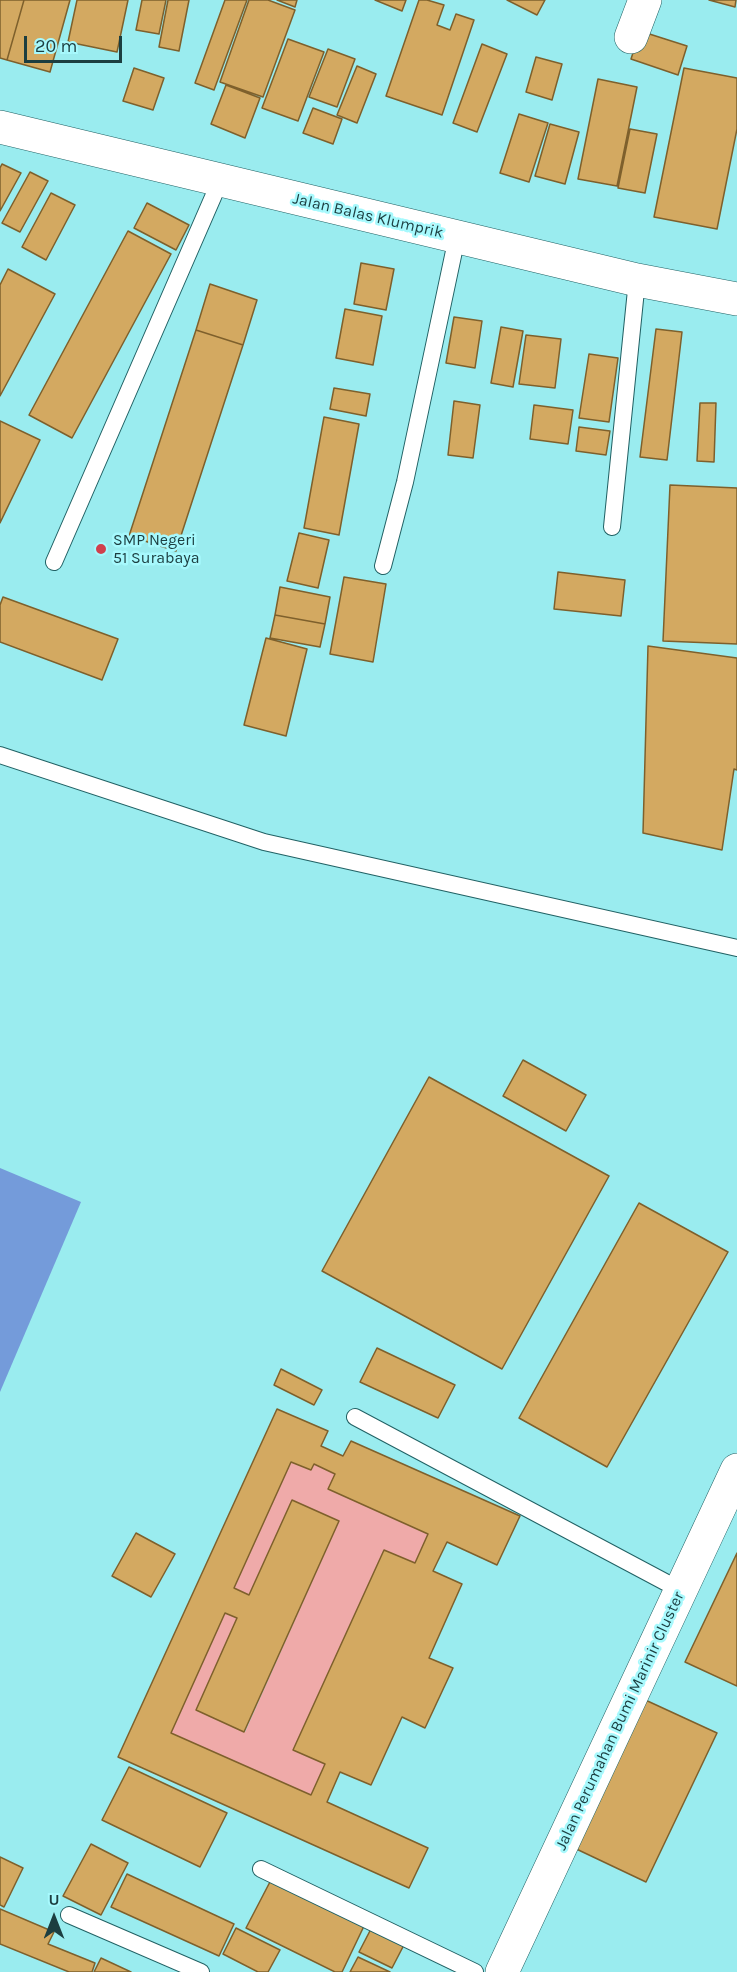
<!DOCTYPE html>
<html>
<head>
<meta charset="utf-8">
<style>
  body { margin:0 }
  #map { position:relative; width:737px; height:1972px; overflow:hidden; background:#9aecef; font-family:Karla,sans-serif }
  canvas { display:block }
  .north { position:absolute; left:24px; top:1888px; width:60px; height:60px; -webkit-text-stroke:4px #a7f9fd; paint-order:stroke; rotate:0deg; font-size:16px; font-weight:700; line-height:24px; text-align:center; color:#1c3e40 }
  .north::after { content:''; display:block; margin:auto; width:21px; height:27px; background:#1c3e40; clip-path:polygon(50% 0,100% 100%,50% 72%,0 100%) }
  .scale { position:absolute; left:24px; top:36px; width:98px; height:27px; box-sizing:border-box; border:3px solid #1c3e40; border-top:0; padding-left:8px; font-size:18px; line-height:21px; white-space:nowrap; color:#1c3e40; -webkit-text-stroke:4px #a7f9fd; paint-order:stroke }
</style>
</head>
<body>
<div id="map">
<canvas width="737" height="1972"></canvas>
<div class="north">U</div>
<div class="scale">20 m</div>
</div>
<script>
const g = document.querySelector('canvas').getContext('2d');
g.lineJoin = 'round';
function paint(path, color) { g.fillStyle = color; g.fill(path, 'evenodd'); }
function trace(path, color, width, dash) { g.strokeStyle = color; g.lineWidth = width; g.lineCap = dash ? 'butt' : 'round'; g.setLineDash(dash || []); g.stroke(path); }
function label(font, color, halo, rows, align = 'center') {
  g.font = font + ' Karla,sans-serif'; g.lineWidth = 5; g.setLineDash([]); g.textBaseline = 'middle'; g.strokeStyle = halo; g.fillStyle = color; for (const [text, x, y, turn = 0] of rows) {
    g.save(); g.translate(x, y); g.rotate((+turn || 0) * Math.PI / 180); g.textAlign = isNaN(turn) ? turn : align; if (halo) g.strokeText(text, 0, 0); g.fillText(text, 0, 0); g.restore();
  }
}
paint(new Path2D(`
  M 291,1462 L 311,1470 L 314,1464 L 335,1474 L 329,1489 L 428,1534 L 415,1563 L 384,1550 L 293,1750 L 325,1764 L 311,1795 L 171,1733 L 225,1613 L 237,1618 L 196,1710 L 245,1732 L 339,1521 L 292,1500 L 249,1595 L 234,1588 Z`), '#efaaa9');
paint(new Path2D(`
  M 0,1168 L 81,1202 L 0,1392 Z`), '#749bda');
const building = new Path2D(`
  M 0,0 L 24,0 L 7,60 L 0,58 Z
  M 24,0 L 70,0 L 50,72 L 7,60 Z
  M 77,0 L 128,0 L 117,52 L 68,42 Z
  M 142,0 L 166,0 L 159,34 L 136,30 Z
  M 168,0 L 189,0 L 179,51 L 159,47 Z
  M 225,0 L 247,0 L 214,90 L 195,83 Z
  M 249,0 L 268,0 L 295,10 L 263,97 L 220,82 Z
  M 277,0 L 297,0 L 295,7 Z
  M 375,0 L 406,0 L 402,11 Z
  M 419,0 L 427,0 L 444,5 L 437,25 L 450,30 L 456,14 L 474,20 L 442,115 L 386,96 Z
  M 507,0 L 545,0 L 537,15 Z
  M 709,0 L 736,0 L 735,7 Z
  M 640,31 L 687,46 L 678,75 L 631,59 Z
  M 288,39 L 324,52 L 298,121 L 262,108 Z
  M 482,44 L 507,54 L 477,132 L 453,123 Z
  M 328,49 L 355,59 L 337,107 L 309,97 Z
  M 536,57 L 562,64 L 552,100 L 526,92 Z
  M 357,66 L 376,74 L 357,123 L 337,115 Z
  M 134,68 L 164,78 L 153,110 L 123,101 Z
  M 684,68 L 737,78 L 737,129 L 717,229 L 654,217 Z
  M 598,79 L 637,87 L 617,186 L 578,179 Z
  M 226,85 L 260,98 L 245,138 L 211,124 Z
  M 313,108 L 342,119 L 333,144 L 303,133 Z
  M 519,114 L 548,123 L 529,182 L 500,173 Z
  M 550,124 L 579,132 L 565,184 L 535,176 Z
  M 630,129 L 657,134 L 645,193 L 618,188 Z
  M 2,164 L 21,173 L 0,211 L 0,168 Z
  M 30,172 L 48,181 L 20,232 L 2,223 Z
  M 51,193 L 75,205 L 46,260 L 22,247 Z
  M 147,203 L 189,225 L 176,250 L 134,228 Z
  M 128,231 L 171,254 L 72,438 L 29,415 Z
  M 361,263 L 394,269 L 386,310 L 354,304 Z
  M 8,269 L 55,294 L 0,396 L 0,285 Z
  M 210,284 L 257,300 L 243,345 L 196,330 Z
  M 345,309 L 382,316 L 373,365 L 336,358 Z
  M 454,317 L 482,321 L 475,368 L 446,363 Z
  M 501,327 L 523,331 L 513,387 L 491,383 Z
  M 656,329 L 682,332 L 667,460 L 640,457 Z
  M 196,330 L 243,345 L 176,551 L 129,536 Z
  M 526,335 L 561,339 L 555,388 L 519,384 Z
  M 589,354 L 618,358 L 609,422 L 579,418 Z
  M 334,388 L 370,394 L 366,416 L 330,409 Z
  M 454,401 L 480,405 L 473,458 L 448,455 Z
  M 700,403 L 716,403 L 714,462 L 697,461 Z
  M 534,405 L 573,410 L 568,444 L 530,439 Z
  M 324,417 L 359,424 L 339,535 L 304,528 Z
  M 0,421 L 40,440 L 0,523 Z
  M 579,427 L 610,431 L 606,455 L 576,451 Z
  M 670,485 L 737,488 L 737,644 L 663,641 Z
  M 299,533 L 329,540 L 318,588 L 287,581 Z
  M 558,572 L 625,580 L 621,616 L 554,609 Z
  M 344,577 L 386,584 L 373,662 L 330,654 Z
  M 280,587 L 330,597 L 325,624 L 275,615 Z
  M 3,597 L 118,639 L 102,680 L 0,642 L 0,605 Z
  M 275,615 L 325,624 L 320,647 L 270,638 Z
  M 266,638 L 307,649 L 286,736 L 244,725 Z
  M 648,646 L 737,658 L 737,770 L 734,769 L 722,850 L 643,833 Z
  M 523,1060 L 586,1095 L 566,1131 L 503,1096 Z
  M 429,1077 L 609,1176 L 502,1369 L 322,1271 Z
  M 639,1203 L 728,1252 L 607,1467 L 519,1418 Z
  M 377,1348 L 455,1385 L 438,1418 L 360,1382 Z
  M 281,1369 L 322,1390 L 314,1405 L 274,1385 Z
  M 277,1409 L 328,1431 L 321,1446 L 343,1456 L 351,1441 L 520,1516 L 497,1565 L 447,1542 L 433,1571 L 462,1584 L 429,1658 L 453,1668 L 425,1728 L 402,1717 L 371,1785 L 340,1772 L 327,1802 L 428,1848 L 409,1888 L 118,1757 ZM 291,1462 L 311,1470 L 314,1464 L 335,1474 L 328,1489 L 428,1534 L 415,1563 L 384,1550 L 293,1750 L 325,1764 L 311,1795 L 171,1733 L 225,1613 L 237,1618 L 196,1710 L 244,1732 L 339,1521 L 292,1500 L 249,1595 L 234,1588 Z
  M 136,1533 L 175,1554 L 151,1597 L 112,1576 Z
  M 737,1553 L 737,1686 L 685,1662 Z
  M 641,1698 L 717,1733 L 646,1882 L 570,1846 Z
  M 129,1767 L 227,1813 L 200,1867 L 102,1820 Z
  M 91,1844 L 128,1863 L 101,1915 L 63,1896 Z
  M 0,1857 L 23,1868 L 4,1907 L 0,1905 Z
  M 127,1874 L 234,1924 L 219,1956 L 111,1907 Z
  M 272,1878 L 365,1924 L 342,1972 L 335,1972 L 246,1928 Z
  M 0,1909 L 54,1932 L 48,1944 L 95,1963 L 92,1972 L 69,1972 L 0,1944 Z
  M 373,1925 L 406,1941 L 392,1968 L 359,1952 Z
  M 236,1928 L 280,1950 L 268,1972 L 258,1972 L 223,1954 Z
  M 358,1957 L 390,1972 L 350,1972 Z
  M 101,1958 L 131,1972 L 94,1972 Z`);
paint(building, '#d3a961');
trace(building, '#7e602c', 1.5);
const service = new Path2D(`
  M 612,527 L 637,280
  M 54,562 L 220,181
  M 383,566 L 405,482 L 457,237
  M 0,755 L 264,842 L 737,948
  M 355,1417 L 682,1591
  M 261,1869 L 475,1972
  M 69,1915 L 201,1972`);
const minor = new Path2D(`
  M 631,37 L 645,0
  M 502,1972 L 737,1470`);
const tertiary = new Path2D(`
  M 0,127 L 637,280 L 737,299`);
trace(service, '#216164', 18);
trace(minor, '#216164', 34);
trace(tertiary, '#216164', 34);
trace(service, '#fff', 16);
trace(minor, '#fff', 33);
trace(tertiary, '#fff', 33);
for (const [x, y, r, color] of [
  [101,549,6,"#d0404d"]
]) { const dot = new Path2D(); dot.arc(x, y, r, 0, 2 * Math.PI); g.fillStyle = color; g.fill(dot); trace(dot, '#a7f9fd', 2); }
label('16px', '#1c3e40', '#a7f9fd', [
  ["Jalan Balas Klumprik",368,216,13],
  ["Jalan Perumahan Bumi Marinir Cluster",620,1721,-65]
]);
label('16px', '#1c3e40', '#a7f9fd', [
  ["SMP Negeri",113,540],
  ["51 Surabaya",113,558]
], 'left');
</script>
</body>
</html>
